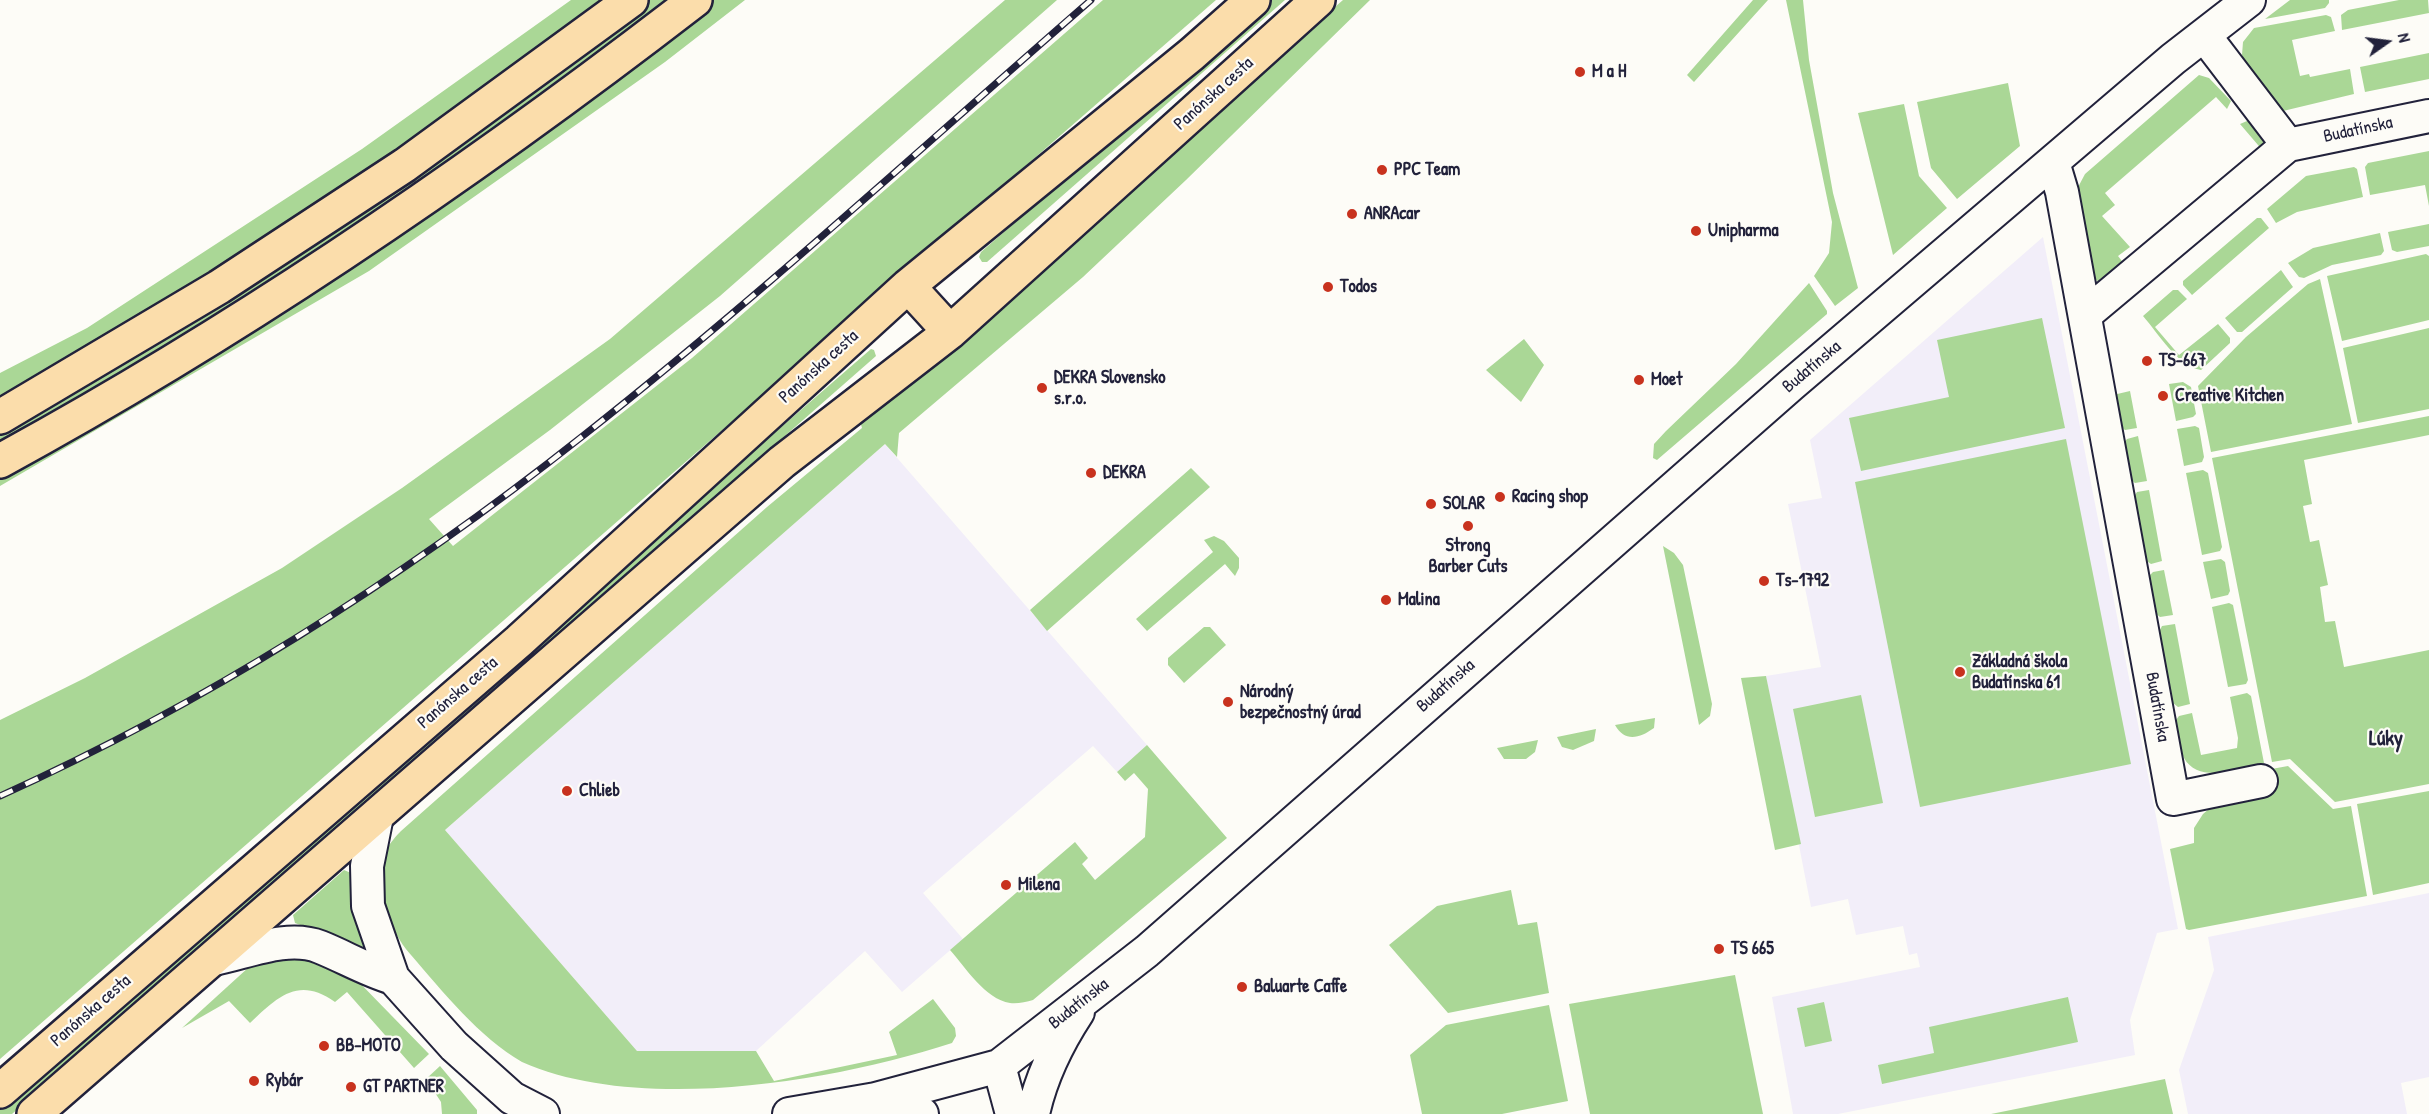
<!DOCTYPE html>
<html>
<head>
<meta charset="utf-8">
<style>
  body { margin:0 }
  #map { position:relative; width:2429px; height:1114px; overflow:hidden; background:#fdfcf7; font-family:"Patrick Hand",sans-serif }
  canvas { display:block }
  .north { position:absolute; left:2357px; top:12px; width:60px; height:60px; -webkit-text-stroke:4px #fdfcf7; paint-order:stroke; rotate:76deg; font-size:16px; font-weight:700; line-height:24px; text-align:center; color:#22223b }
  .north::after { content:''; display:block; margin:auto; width:21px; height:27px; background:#22223b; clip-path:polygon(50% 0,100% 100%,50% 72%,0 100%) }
</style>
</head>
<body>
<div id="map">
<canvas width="2429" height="1114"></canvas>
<div class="north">N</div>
</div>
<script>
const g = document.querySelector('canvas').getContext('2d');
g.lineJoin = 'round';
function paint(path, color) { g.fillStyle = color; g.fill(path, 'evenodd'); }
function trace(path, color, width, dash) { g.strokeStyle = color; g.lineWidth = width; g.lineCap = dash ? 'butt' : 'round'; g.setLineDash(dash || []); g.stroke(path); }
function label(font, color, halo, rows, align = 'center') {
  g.font = font + ' "Patrick Hand",sans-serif'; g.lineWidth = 4.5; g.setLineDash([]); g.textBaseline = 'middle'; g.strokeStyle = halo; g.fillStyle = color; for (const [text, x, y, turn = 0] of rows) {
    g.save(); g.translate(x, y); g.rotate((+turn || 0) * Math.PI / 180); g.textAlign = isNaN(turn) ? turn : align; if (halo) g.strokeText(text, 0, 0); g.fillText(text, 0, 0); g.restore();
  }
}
paint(new Path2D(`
  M 2043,237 L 2178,929 L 2157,933 L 2130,1020 L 2135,1055 L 1838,1114 L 1793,1114 L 1772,997 L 1920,967 L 1917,953 L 1909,955 L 1903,926 L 1856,935 L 1848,899 L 1811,907 L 1766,676 L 1821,667 L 1788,504 L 1822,498 L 1810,440 Z
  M 885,444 L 1147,745 L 1117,772 L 1093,746 L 923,893 L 963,939 L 902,992 L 865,951 L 756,1051 L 637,1051 L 445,830 Z
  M 2429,893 L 2429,1077 L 2401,1083 L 2407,1114 L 2188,1114 L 2179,1070 L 2214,970 L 2208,937 Z`), '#f2eef9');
paint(new Path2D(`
  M 571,0 L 745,0 L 665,62 L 369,271 L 0,486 L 0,373 L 87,328 L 362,149 Z
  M 1005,0 L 1057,0 L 720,296 L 550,430 L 429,519 L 453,546 L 692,358 L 1103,0 L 1216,0 L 0,1059 L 0,720 L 85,678 L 282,568 L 402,488 L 610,339 Z
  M 1271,0 L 1285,0 L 987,262 L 982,262 L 979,257 L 981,252 Z
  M 1343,0 L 1370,0 L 1186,180 L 1083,277 L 899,433 L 897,457 L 885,444 L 445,830 L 637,1051 L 756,1051 L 774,1081 L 897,1055 L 889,1032 L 933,999 L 955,1028 L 956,1036 L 952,1043 C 832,1082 639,1114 522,1062 C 479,1037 443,992 411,955 C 387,928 374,884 387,849 C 390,843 396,836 401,831 L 767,507 L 862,428 L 860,421 Z
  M 1753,0 L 1768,0 L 1694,82 L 1687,75 Z
  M 1786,0 L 1803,0 L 1809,60 L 1833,193 L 1858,288 L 1835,306 L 1814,276 L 1829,253 L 1832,222 Z
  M 2290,0 L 2329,0 L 2329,3 L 2325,8 L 2265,19 Z
  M 2399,0 L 2428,0 L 2429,13 L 2342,30 L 2341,15 L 2348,10 Z
  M 2326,15 L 2331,17 L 2335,31 L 2292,40 L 2300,76 L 2309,74 L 2310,77 L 2350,69 L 2354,94 L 2283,111 L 2246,67 L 2242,55 L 2243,42 L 2254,28 Z
  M 2429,53 L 2429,79 L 2365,92 L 2360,67 Z
  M 2199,75 L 2209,78 L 2231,101 L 2227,109 L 2216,97 L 2105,193 L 2115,205 L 2102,216 L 2130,247 L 2118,256 L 2125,265 L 2109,278 L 2099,282 L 2090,275 L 2076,191 L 2085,174 Z
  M 2008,83 L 2020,146 L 1957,199 L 1931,168 L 1917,102 Z
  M 1904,104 L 1919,176 L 1947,208 L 1893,255 L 1858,113 Z
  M 2247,121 L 2255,122 L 2268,145 L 2264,152 L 2240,124 Z
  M 2429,151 L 2429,206 L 2425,185 L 2370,195 L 2365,167 L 2368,163 Z
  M 2354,167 L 2357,169 L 2363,197 L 2297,212 L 2276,223 L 2267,209 L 2306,176 Z
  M 2257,218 L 2261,218 L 2269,228 L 2192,295 L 2183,285 L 2183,281 Z
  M 2429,224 L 2429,246 L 2397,252 L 2392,250 L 2388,232 Z
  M 2380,233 L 2384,251 L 2381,255 L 2332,265 L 2304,278 L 2299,277 L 2288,263 L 2313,248 Z
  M 2426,254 L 2429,256 L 2429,320 L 2342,341 L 2327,276 Z
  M 2281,270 L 2293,287 L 2242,332 L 2237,332 L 2225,318 Z
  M 2320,279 L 2352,424 L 2211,452 L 2198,386 L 2246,337 L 2308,284 Z
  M 1809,283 L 1827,311 L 1827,314 L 1657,460 L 1653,458 L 1654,444 L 1666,431 L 1736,364 Z
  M 2173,290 L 2178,290 L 2187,299 L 2155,327 L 2179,355 L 2218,324 L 2230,338 L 2230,343 L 2201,370 C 2178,367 2158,333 2143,316 Z
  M 2042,318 L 2065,428 L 1861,471 L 1849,418 L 1949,397 L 1937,340 Z
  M 2429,328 L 2429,409 L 2358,423 L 2343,348 Z
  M 1524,339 L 1544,365 L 1521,402 L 1486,370 Z
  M 871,349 L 874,350 L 876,356 L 12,1114 L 0,1114 L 0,1106 Z
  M 2183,382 L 2191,387 L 2196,414 L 2193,417 L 2176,421 L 2169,384 Z
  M 2130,391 L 2137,428 L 2125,430 L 2119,425 L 2113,395 Z
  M 2429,416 L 2429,435 L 2304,460 L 2312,504 L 2303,506 L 2310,542 L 2319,540 L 2328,585 L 2320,587 L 2325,622 L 2335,621 L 2344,667 L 2429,650 L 2429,784 L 2335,802 L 2290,759 L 2272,762 L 2212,458 Z
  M 2195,426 L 2199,428 L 2204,457 L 2202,462 L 2184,466 L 2177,429 Z
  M 2138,436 L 2147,481 L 2135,483 L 2129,478 L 2123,444 L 2127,439 Z
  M 2066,439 L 2131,764 L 1920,807 L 1855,482 Z
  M 1191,468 L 1210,487 L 1047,631 L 1030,610 Z
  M 2203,470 L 2208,473 L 2222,547 L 2220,551 L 2202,555 L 2186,473 Z
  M 2149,490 L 2162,561 L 2151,564 L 2145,560 L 2133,498 L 2137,492 Z
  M 1214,536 L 1224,541 L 1239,558 L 1239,568 L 1235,576 L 1225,564 L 1147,631 L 1136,619 L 1213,552 L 1204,540 Z
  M 1663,546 L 1674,553 L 1683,565 L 1712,704 L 1710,716 L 1699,725 Z
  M 2221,559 L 2225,562 L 2230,591 L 2228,595 L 2211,599 L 2203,562 Z
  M 2164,570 L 2173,615 L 2160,617 L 2155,613 L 2148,577 L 2153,572 Z
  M 2229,603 L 2233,605 L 2248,680 L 2246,684 L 2228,687 L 2212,607 Z
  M 2175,624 L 2190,704 L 2178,707 L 2173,703 L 2159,632 L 2162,626 Z
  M 1204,627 L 1210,627 L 1226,645 L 1184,683 L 1168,665 L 1168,658 Z
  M 1766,676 L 1801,844 L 1775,850 L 1741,678 Z
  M 2247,693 L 2251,696 L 2264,763 C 2241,768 2199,785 2184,758 C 2179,748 2178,732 2176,720 L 2179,716 L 2192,713 L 2201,755 L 2237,748 L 2238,738 L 2230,697 Z
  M 1861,695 L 1883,803 L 1815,817 L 1793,709 Z
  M 1655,718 L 1654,728 C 1640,738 1625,743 1615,725 Z
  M 1596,729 L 1594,741 L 1573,750 L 1562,747 L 1557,737 Z
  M 1538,740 L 1535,752 L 1526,759 L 1504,759 L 1497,748 Z
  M 1147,745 L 1227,838 L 1033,1000 C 1026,1002 1017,1004 1010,1003 C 985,999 966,968 950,950 L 1075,842 L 1088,858 L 1082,864 L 1095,880 L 1145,837 L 1148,789 L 1134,773 L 1125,781 L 1117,772 Z
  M 2288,766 L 2333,809 L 2351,806 L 2367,896 L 2189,930 L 2186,929 L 2170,849 L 2194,843 L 2194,828 L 2203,814 L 2216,803 L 2266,770 Z
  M 2429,791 L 2429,883 L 2373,895 L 2357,804 Z
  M 344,870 L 351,873 L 352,902 L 365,938 L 368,957 L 332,937 L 295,923 L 293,915 Z
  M 1511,890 L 1518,925 L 1537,922 L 1549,993 L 1448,1013 L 1389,945 L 1437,906 Z
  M 293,954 L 317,960 L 352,975 L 429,1054 L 414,1068 L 347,992 L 335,1002 C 298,976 278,997 250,1023 L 229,1001 L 182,1028 L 249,967 Z
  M 1735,975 L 1763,1114 L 1590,1114 L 1569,1004 Z
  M 2068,997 L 2078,1042 L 1882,1084 L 1878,1065 L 1934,1053 L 1929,1027 Z
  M 1824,1002 L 1832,1041 L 1805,1047 L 1797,1008 Z
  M 1549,1005 L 1568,1101 L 1502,1114 L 1422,1114 L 1410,1055 L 1446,1025 Z
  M 440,1066 L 477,1110 L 477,1114 L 442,1114 L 441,1102 L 426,1079 Z
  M 2165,1079 L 2173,1114 L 1991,1114 Z`), '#aad796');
const minor = new Path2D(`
  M 2204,35 L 2288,145
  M 2053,162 L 2062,192 L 2173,799 L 2261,781
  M 2085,315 L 2288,145 L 2429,116
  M 377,816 L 367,866 L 368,906 L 393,978 L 454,1046 L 512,1098 L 543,1114
  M 214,959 C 246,953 287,934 320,947 C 345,957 366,970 393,978
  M 999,1066 L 1012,1114
  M 876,1099 L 922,1114
  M 789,1114 L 876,1099 L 999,1066 L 1147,951 L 1791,385 L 2173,59 L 2249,0
  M 1033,1114 C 1041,1077 1057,1044 1078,1012`);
const major = new Path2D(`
  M 908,286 L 950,332
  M 0,1091 L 519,641 L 908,286 L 1192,54 L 1253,0
  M 34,1114 L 782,462 L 950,332 L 1318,0`);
const highway = new Path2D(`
  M 0,417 L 219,287 L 405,165 L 631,0
  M 0,461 C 244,328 475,170 695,0`);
trace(minor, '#22223b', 36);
trace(major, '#22223b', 38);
trace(highway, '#22223b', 38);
trace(minor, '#fdfcf7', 32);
trace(major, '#fbddab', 33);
trace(highway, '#fbddab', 33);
const rail = new Path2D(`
  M 0,796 C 208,702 406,576 584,435 C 759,297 923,146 1091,0`);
trace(rail, '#22223b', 7);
trace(rail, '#fdfcf7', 4.5, [14]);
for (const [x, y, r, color] of [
  [1580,72,6,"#c8321e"],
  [1382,170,6,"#c8321e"],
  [1352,214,6,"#c8321e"],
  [1696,231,6,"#c8321e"],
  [1328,287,6,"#c8321e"],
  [2147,361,6,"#c8321e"],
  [1639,380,6,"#c8321e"],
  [1042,388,6,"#c8321e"],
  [2163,396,6,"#c8321e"],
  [1091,473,6,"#c8321e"],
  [1500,497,6,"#c8321e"],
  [1431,504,6,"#c8321e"],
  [1468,526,6,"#c8321e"],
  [1764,581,6,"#c8321e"],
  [1386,600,6,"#c8321e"],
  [1960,672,6,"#c8321e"],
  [1228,702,6,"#c8321e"],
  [567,791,6,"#c8321e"],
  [1006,885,6,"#c8321e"],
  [1719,949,6,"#c8321e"],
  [1242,987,6,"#c8321e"],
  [324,1046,6,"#c8321e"],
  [254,1081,6,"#c8321e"],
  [351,1087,6,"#c8321e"]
]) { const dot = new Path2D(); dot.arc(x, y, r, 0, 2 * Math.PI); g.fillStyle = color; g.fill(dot); trace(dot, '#fdfcf7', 2); }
label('bold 18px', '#22223b', '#fdfcf7', [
  ["M a H",1592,72],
  ["PPC Team",1394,170],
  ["ANRAcar",1364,214],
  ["Unipharma",1708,231],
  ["Todos",1340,287],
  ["TS-667",2159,361],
  ["DEKRA Slovensko",1054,378],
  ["s.r.o.",1054,399],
  ["Moet",1651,380],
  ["Creative Kitchen",2175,396],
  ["DEKRA",1103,473],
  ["Racing shop",1512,497],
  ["SOLAR",1443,504],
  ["Strong",1468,546,"center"],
  ["Barber Cuts",1468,567,"center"],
  ["Ts-1792",1776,581],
  ["Malina",1398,600],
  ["Základná škola",1972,662],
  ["Budatínska 61",1972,683],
  ["Národný",1240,692],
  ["bezpečnostný úrad",1240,713],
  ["Chlieb",579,791],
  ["Milena",1018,885],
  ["TS 665",1731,949],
  ["Baluarte Caffe",1254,987],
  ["BB-MOTO",336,1046],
  ["Rybár",266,1081],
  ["GT PARTNER",363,1087]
], 'left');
label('18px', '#22223b', '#fdfcf7', [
  ["Panónska cesta",1214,94,-42],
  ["Budatínska",2358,130,-12],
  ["Panónska cesta",819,367,-42],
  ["Budatínska",1812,367,-40],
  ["Budatínska",1446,686,-41],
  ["Panónska cesta",458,693,-41],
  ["Budatínska",2157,707,80],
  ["Budatínska",1079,1004,-38],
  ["Panónska cesta",91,1011,-41]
]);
label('bold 21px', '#22223b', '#fdfcf7', [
  ["Lúky",2386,739]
]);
</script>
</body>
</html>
